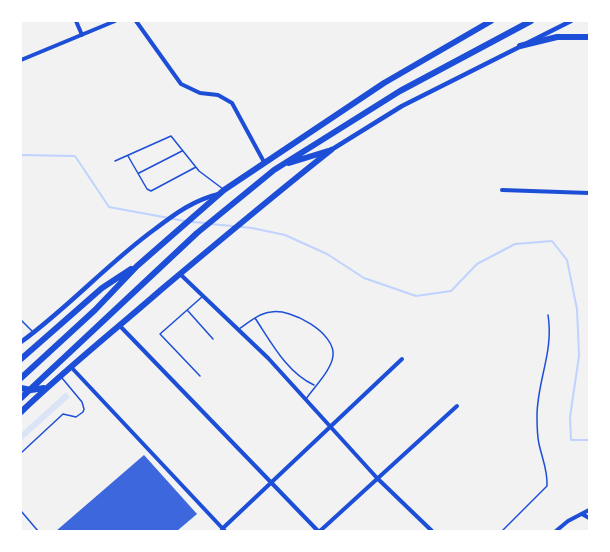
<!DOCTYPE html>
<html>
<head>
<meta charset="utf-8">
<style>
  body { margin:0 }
  #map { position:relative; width:610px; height:552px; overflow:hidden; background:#f2f2f2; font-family:"Fira Sans Condensed",sans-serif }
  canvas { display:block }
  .frame { position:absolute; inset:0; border:22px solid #fff; pointer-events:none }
</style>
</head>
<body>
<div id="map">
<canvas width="610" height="552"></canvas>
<div class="frame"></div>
</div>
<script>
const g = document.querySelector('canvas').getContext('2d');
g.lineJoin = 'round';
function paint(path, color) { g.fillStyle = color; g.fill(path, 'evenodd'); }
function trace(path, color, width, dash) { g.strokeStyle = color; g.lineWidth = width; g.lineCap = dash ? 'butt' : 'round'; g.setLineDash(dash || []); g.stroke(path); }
paint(new Path2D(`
  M 66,392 L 70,397 L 21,441 L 21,433 Z`), '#dbe4f7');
trace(new Path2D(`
  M 21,155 L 75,156 L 109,207 L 185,221
  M 191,222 L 206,223
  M 211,224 L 252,228 L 285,235 L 327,254 L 364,278 L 416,296 L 451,291 L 477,264 L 515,244 L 552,241 L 567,260 L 577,309 L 579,356 L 570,417 L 571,440 L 589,440`), '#bfd3fe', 2);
paint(new Path2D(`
  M 144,455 L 197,514 L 177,531 L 56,531 Z`), '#3d67dc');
trace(new Path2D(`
  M 128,156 L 147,189 L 151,191 L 196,167
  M 115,161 L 171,136 L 199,171 L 223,189
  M 139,173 L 182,151
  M 188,311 L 213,339
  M 255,318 C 271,342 287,373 314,385
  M 21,320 L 33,332
  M 239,329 C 248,323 259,313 271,312 C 291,308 336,333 333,356 C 331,371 314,387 306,399
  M 200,376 L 160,334 L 203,296
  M 21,453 L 63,414 L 76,417 L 83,412 L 84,409 L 82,402 L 62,378
  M 21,511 L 38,531
  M 502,531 L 547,486 C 548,471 542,458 539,444 C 537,435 537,426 537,416 C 537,381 554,352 548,315`), '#1d4ed8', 1.5);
trace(new Path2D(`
  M 76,21 L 82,35
  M 136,21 L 181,84 L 200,93 L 218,95 L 232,103 L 264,162
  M 21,60 L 115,21
  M 502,190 L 589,193
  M 180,274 L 268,358 L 377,478 L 432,531
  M 120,326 L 318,531
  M 71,367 L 225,531
  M 582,514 L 589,518
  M 222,529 L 402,359
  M 320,531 L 457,406
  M 556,531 L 568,521 L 589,510`), '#1d4ed8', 4);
trace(new Path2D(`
  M 331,150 L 402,106 L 571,21
  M 21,342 C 68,308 108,263 155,229 C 176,213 194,200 219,194`), '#1d4ed8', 4.5);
trace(new Path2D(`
  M 520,46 L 557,37 L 589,37
  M 289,163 L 328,151
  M 21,359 L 102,288 L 131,269
  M 21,378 L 95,310 L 137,266 L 224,190 L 384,83 L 491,21
  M 21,388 L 31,390 L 44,388
  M 21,398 L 197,233 L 274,170 L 400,91 L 531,21
  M 21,412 C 66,369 115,330 162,289 C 218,242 274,195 331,150`), '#1d4ed8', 6);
</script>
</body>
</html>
